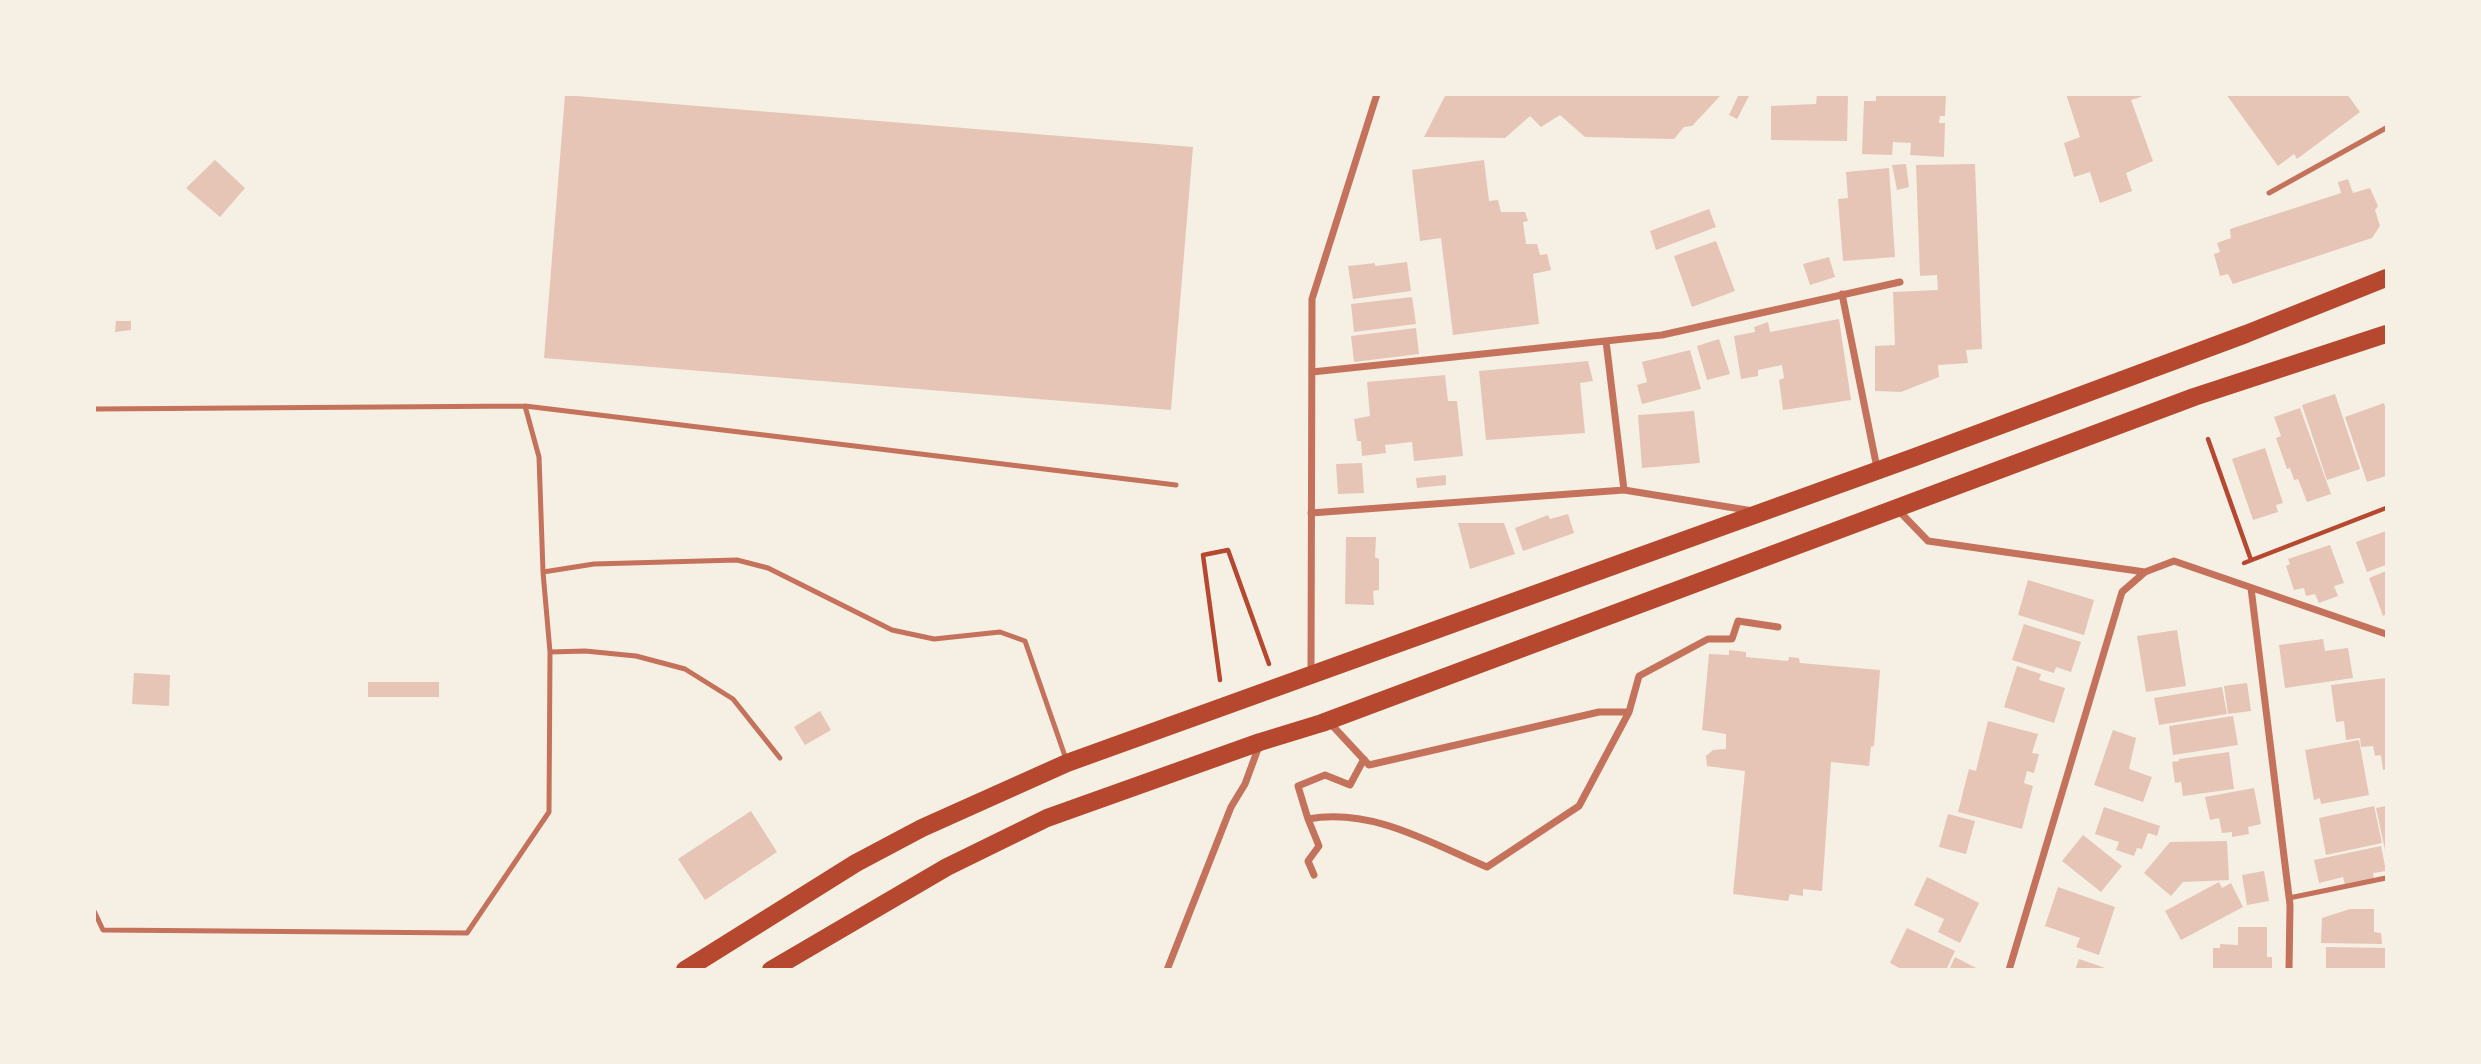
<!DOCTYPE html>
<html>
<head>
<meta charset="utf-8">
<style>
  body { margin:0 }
  #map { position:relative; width:2481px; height:1064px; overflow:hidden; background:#f6efe4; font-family:Roboto,sans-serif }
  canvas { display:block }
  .frame { position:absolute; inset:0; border:96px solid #f6efe4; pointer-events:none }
</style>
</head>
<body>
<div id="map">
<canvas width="2481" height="1064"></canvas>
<div class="frame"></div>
</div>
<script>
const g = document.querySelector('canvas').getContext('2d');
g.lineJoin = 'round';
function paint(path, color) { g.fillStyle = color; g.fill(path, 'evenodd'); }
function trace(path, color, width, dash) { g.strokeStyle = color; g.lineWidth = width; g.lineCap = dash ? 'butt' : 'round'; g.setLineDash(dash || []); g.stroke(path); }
paint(new Path2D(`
  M 1446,94 L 1722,94 L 1692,126 L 1684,127 L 1674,139 L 1585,137 L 1560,115 L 1541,127 L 1530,116 L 1505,138 L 1424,137 Z
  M 1739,94 L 1750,94 L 1737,119 L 1729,115 Z
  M 1817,94 L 1848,94 L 1847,141 L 1771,140 L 1771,106 L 1816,104 Z
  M 1876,94 L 1946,94 L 1945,116 L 1940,116 L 1939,123 L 1945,123 L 1944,157 L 1910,155 L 1911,143 L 1893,142 L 1892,155 L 1862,154 L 1864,101 L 1876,101 Z
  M 2066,94 L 2140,94 L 2141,97 L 2131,100 L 2153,161 L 2126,173 L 2132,191 L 2100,203 L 2090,172 L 2074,177 L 2064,143 L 2080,137 Z
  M 2226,94 L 2347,94 L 2360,112 L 2297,159 L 2294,154 L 2278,166 Z
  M 565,95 L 1193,147 L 1171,410 L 544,358 Z
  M 215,160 L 245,188 L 220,217 L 186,188 Z
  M 1484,160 L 1489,201 L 1498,200 L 1501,212 L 1525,212 L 1528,221 L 1523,222 L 1526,244 L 1537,244 L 1540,255 L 1547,254 L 1551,270 L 1533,274 L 1539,324 L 1453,335 L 1441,238 L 1420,241 L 1412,170 Z
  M 1906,164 L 1909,187 L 1897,190 L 1892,165 Z
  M 1975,164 L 1982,349 L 1966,350 L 1968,363 L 1938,365 L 1939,377 L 1901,392 L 1875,391 L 1875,346 L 1895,345 L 1893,292 L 1938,290 L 1937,275 L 1920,276 L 1916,165 Z
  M 1889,168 L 1895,257 L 1843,261 L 1838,199 L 1848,198 L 1846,172 Z
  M 2348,179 L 2353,193 L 2370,188 L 2378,206 L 2375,210 L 2380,226 L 2372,238 L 2233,284 L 2228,274 L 2220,276 L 2214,254 L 2220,252 L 2217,243 L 2231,238 L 2230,229 L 2341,193 L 2338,182 Z
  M 1709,209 L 1716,227 L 1656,250 L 1650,231 Z
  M 1716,241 L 1735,291 L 1692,307 L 1674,256 Z
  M 1829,257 L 1835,277 L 1810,285 L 1803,264 Z
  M 1407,262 L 1411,291 L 1353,299 L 1348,266 L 1375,263 L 1375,266 Z
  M 1412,297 L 1416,324 L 1354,332 L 1351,304 Z
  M 1839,319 L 1851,400 L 1783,410 L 1779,380 L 1784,378 L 1782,365 L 1758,370 L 1758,376 L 1741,379 L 1734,336 L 1755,332 L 1754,327 L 1768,322 L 1770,332 Z
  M 116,321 L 131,321 L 131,330 L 115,332 Z
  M 1416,328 L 1419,354 L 1354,362 L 1351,336 Z
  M 1719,339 L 1730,374 L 1707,380 L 1697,346 Z
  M 1690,350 L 1701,389 L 1642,404 L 1637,385 L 1647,382 L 1642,362 Z
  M 1588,361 L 1593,381 L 1580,383 L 1585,433 L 1486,440 L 1479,371 Z
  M 1445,375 L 1448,401 L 1457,401 L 1463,456 L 1414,461 L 1412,442 L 1385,445 L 1386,453 L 1362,456 L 1361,441 L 1357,441 L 1354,419 L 1370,416 L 1367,382 Z
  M 2335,394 L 2360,469 L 2327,480 L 2302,405 Z
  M 2384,403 L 2386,410 L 2386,476 L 2367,482 L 2345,417 Z
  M 2300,408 L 2331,494 L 2307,502 L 2298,479 L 2294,480 L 2290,468 L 2287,469 L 2276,438 L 2281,436 L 2274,417 Z
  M 1694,411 L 1700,463 L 1642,468 L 1638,415 Z
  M 2265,448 L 2283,503 L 2276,505 L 2278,512 L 2253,520 L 2232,459 Z
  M 1362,463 L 1364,493 L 1338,494 L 1336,464 Z
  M 1446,475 L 1446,485 L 1417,488 L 1416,478 Z
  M 1568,514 L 1574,533 L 1523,551 L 1515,528 L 1548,515 L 1550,519 Z
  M 1458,523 L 1504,523 L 1515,554 L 1470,569 Z
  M 2386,531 L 2386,565 L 2367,572 L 2356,542 Z
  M 1346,537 L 1376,537 L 1375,557 L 1379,559 L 1379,590 L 1373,591 L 1374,605 L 1345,604 Z
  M 2330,545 L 2344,583 L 2334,586 L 2338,596 L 2319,603 L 2315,594 L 2306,596 L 2304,588 L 2294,590 L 2286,566 L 2290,564 L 2288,559 Z
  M 2386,571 L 2386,614 L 2383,616 L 2369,578 Z
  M 2028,580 L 2094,600 L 2084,635 L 2018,615 Z
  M 2024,624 L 2081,642 L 2071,672 L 2056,667 L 2054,673 L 2012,660 Z
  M 2177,630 L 2186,686 L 2146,692 L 2137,636 Z
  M 2323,639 L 2325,651 L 2348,648 L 2353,678 L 2285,688 L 2279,645 Z
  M 1729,650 L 1746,652 L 1746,657 L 1788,661 L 1789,657 L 1799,658 L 1800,663 L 1880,670 L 1874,746 L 1871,747 L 1869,766 L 1831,762 L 1822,891 L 1803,889 L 1803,896 L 1790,894 L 1788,901 L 1733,894 L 1745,771 L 1707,766 L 1706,756 L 1713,750 L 1726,749 L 1726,734 L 1702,730 L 1709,654 L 1729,655 Z
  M 2017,666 L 2041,674 L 2039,680 L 2065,688 L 2054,723 L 2004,707 Z
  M 134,673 L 170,675 L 169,706 L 132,704 Z
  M 2386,678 L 2386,769 L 2383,770 L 2381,755 L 2375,756 L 2373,746 L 2361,747 L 2360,738 L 2346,740 L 2344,721 L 2336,722 L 2331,685 Z
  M 368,682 L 439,682 L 439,697 L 368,697 Z
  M 2247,683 L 2251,711 L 2228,714 L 2224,686 Z
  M 2222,687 L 2227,714 L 2159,725 L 2154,698 Z
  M 820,711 L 831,730 L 805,745 L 794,727 Z
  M 2233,716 L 2238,745 L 2173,755 L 2169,726 Z
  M 1988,721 L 2038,734 L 2032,753 L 2039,754 L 2034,773 L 2027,771 L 2024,783 L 2033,786 L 2022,829 L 1958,812 L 1969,769 L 1976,771 Z
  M 2113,730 L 2136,738 L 2129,769 L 2152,777 L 2143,802 L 2094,785 Z
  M 2359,740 L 2369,795 L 2321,804 L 2320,798 L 2314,800 L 2305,750 Z
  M 2229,752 L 2234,789 L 2183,796 L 2181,782 L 2175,783 L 2172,762 L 2179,761 L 2179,759 Z
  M 2254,788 L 2261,824 L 2248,827 L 2249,834 L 2232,837 L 2232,832 L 2222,833 L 2219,818 L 2210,820 L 2205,797 Z
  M 2374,806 L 2382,843 L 2326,855 L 2319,818 Z
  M 2386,806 L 2386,850 L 2385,850 L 2376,808 Z
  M 2104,807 L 2160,826 L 2157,836 L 2148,833 L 2142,849 L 2137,848 L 2134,856 L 2116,850 L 2119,842 L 2095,834 Z
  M 751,811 L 777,852 L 705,900 L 678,859 Z
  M 1948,814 L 1975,821 L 1966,854 L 1939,847 Z
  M 2083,835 L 2122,866 L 2101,892 L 2062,861 Z
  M 2227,841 L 2229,880 L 2183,882 L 2171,896 L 2144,873 L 2170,842 Z
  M 2381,846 L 2386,871 L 2373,873 L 2374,879 L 2345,885 L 2343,877 L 2319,883 L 2314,860 Z
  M 2264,871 L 2269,901 L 2247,905 L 2242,875 Z
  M 1927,877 L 1979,903 L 1960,943 L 1938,932 L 1944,919 L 1914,905 Z
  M 2219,882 L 2222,888 L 2231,883 L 2243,907 L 2181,940 L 2165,911 Z
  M 2058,887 L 2115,907 L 2099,955 L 2076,947 L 2080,938 L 2045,926 Z
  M 2350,909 L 2374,909 L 2374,932 L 2381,933 L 2382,944 L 2321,943 L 2322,918 Z
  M 2238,927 L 2267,927 L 2267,957 L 2272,957 L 2272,970 L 2213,970 L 2213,948 L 2220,948 L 2220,944 L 2238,945 Z
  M 1907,928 L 1955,951 L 1946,970 L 1903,970 L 1890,963 Z
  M 2326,947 L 2386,948 L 2386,970 L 2326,970 Z
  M 1955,957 L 1980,970 L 1949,970 Z
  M 2079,959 L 2108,969 L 2108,970 L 2075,970 Z`), '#e6c5b7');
trace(new Path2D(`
  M 2208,439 L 2251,560
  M 2244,563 L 2386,508
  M 1220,680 L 1203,555 L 1228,550 L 1269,664`), '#b5482f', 4.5);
trace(new Path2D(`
  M 2269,193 L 2386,128
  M 525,406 L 1176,485
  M 94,409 L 525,406 L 539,457 L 543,572 L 550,652 L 549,812 L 467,933 L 103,930 L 94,911
  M 543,572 L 594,564 L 737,560 L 768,568 L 892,630 L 934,639 L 1000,632 L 1025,641 L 1066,759
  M 550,652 L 585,651 L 636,656 L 685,669 L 733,699 L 780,758
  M 2289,898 L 2386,878`), '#c5725c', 5);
trace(new Path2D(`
  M 1842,294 L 1877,468
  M 1606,341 L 1624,490
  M 1312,372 L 1662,335 L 1900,282
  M 1898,510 L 1928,541 L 2145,572
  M 1311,513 L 1624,490 L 1753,511
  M 2251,588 L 2290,905 L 2289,970
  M 1311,675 L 1312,299 L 1377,94
  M 1329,722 L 1369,765 L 1599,712 L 1629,712
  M 1364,759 L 1350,785 L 1325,775 L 1298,786 L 1308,819 C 1371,807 1431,843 1487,867 L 1579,806 L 1629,712 L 1639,676 L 1708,639 L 1732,639 L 1738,621 L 1778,627
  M 1308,819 L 1319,846 L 1308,861 L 1314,875
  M 1167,970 L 1231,807 L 1245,784 L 1259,746
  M 2009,970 L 2122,592 L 2145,572 L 2174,561 L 2386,634`), '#c5725c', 7);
trace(new Path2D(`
  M 685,970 L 856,863 L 922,828 L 1067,763 L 1915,457 L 2246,334 L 2386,278
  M 771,970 L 947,867 L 1047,818 L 1260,742 L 1322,723 L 2194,397 L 2386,334`), '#b5482f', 18);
</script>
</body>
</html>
